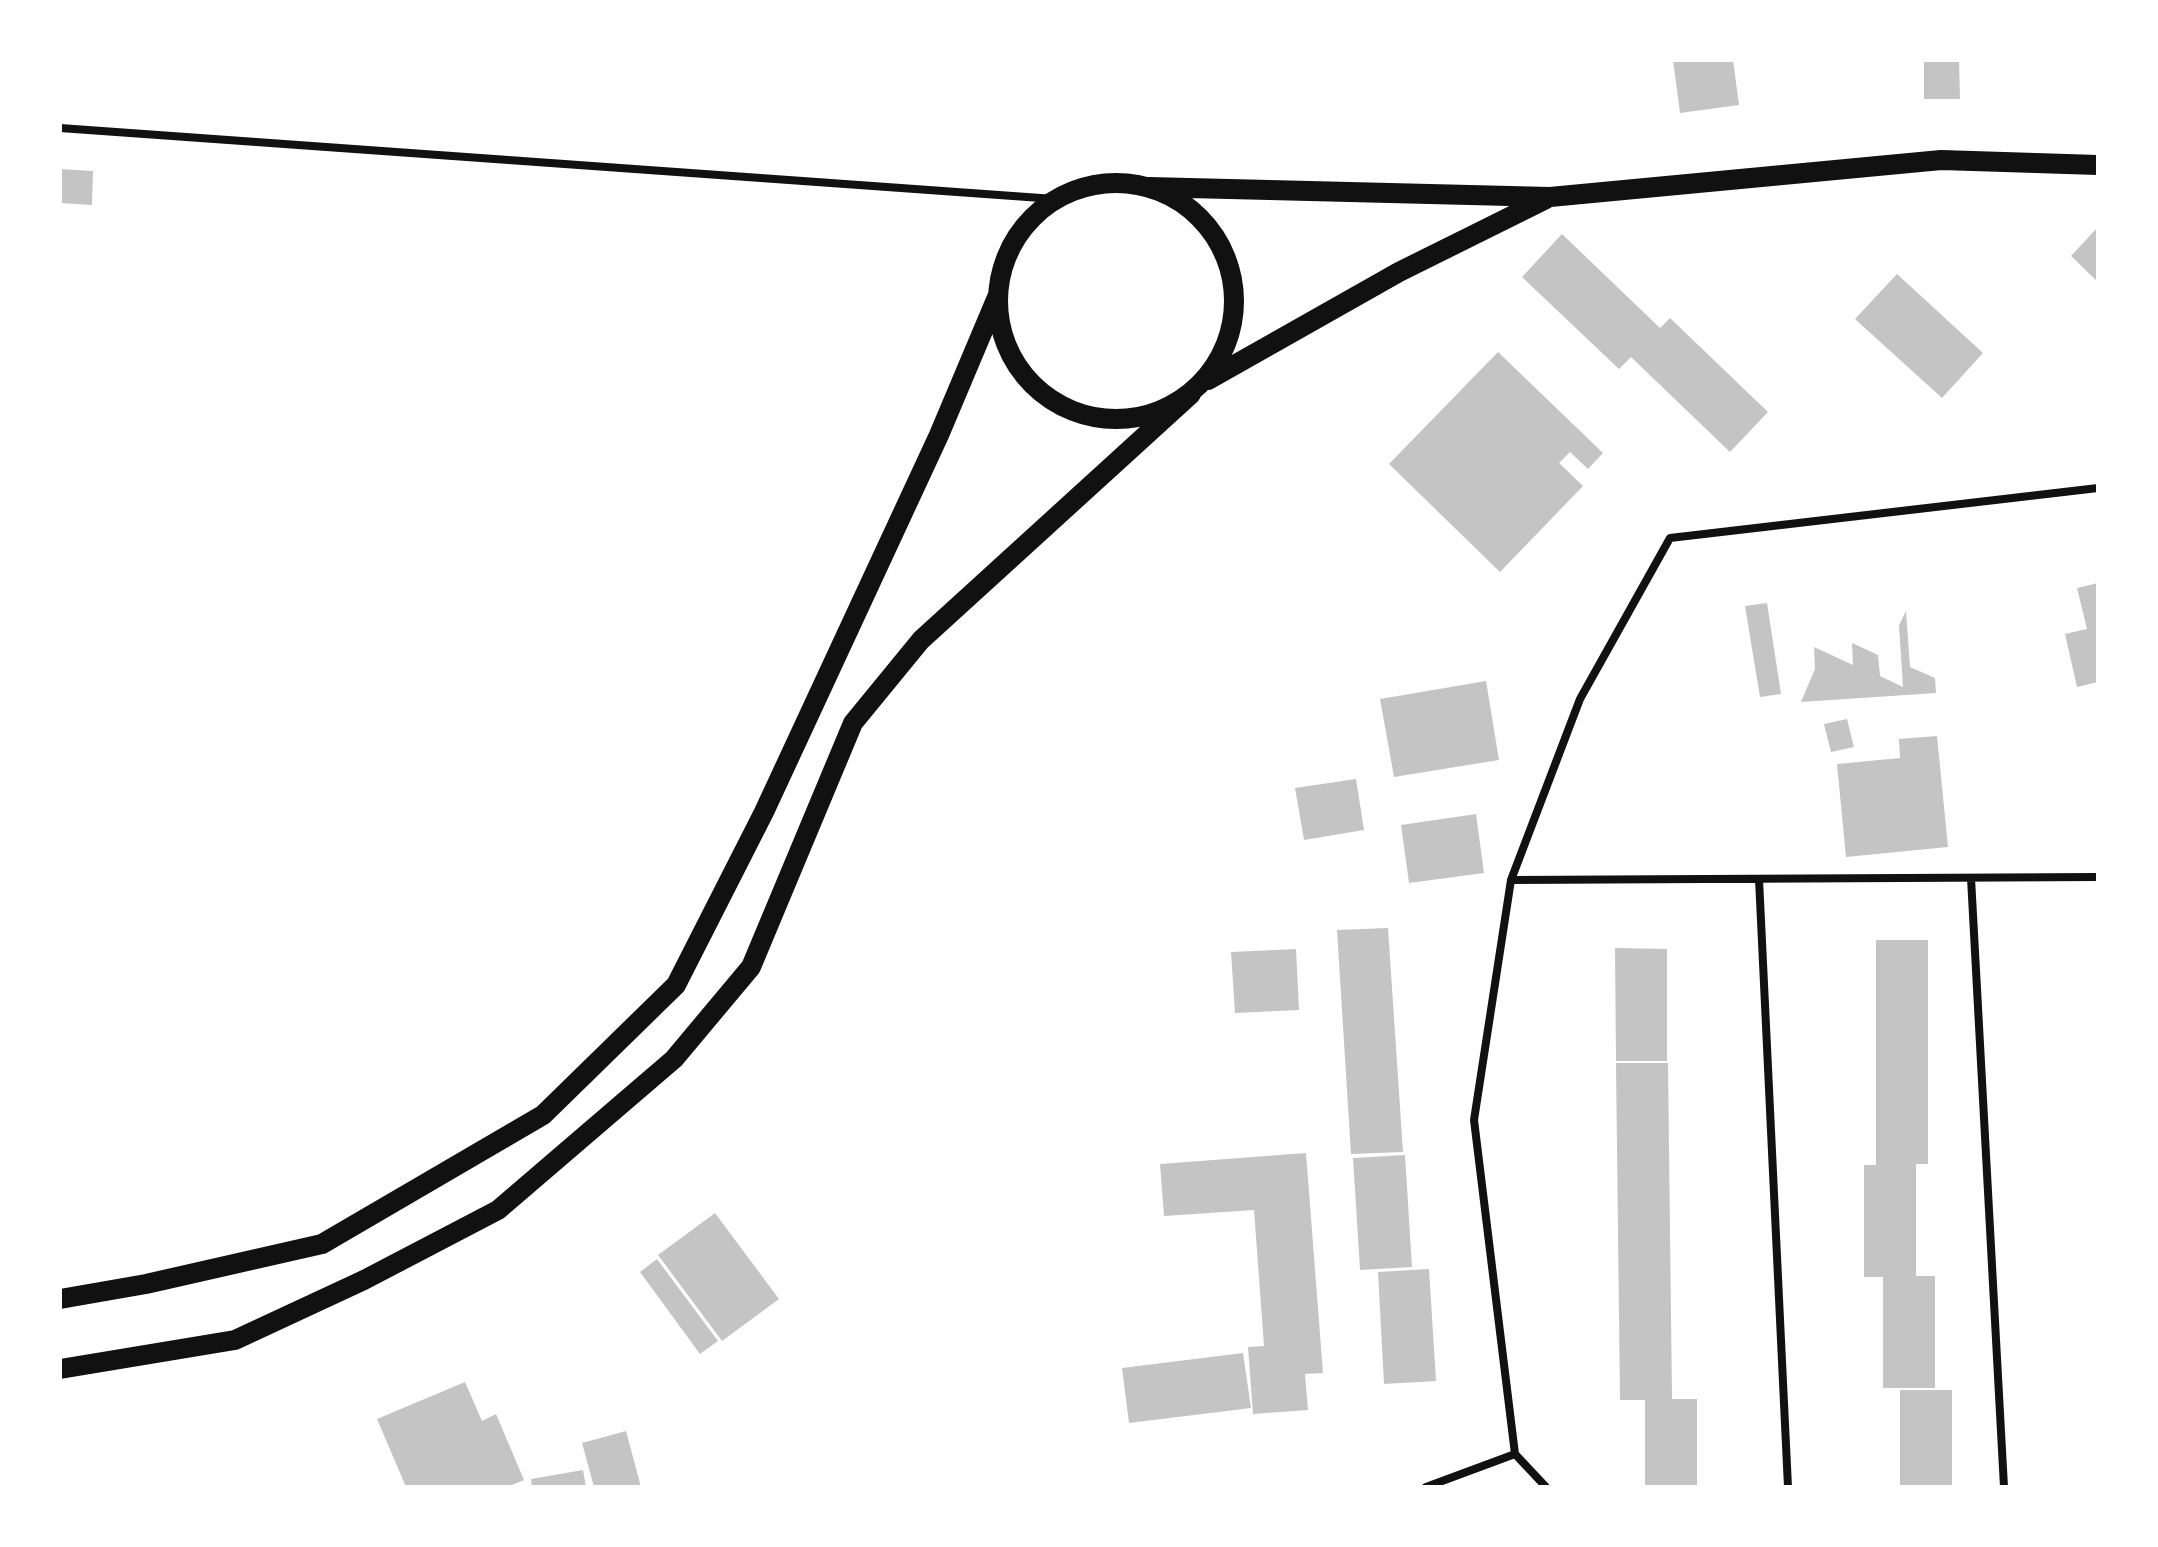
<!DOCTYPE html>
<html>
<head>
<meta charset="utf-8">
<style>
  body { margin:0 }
  #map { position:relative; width:2158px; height:1547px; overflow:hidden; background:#fff; font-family:"Crimson Pro",serif }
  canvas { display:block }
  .frame { position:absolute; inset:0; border:62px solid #fff; pointer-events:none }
</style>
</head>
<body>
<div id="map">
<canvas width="2158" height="1547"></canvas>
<div class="frame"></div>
</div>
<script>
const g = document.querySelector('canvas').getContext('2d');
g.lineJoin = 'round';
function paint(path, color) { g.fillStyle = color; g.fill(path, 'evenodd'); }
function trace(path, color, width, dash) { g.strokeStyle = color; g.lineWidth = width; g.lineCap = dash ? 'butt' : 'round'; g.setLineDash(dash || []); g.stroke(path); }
paint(new Path2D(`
  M 1673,60 L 1733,60 L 1739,105 L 1680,113 Z
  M 1924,60 L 1959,60 L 1960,99 L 1924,99 Z
  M 60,169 L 93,171 L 92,205 L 60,203 Z
  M 2098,227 L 2098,282 L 2071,256 Z
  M 1562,234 L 1660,328 L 1670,318 L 1768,412 L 1730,452 L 1631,357 L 1619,369 L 1522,277 Z
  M 1897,274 L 1983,353 L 1942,398 L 1855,319 Z
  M 1498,352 L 1603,453 L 1588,469 L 1570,452 L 1559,463 L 1583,486 L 1500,572 L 1389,464 Z
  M 2098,583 L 2098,682 L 2077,687 L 2065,634 L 2087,629 L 2077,588 Z
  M 1767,603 L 1781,694 L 1760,697 L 1745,606 Z
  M 1906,611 L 1910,667 L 1935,678 L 1936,693 L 1801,702 L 1815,669 L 1814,647 L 1853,665 L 1852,643 L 1878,655 L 1880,676 L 1903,687 L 1899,625 Z
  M 1486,681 L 1499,760 L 1394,777 L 1380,699 Z
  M 1847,719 L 1854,747 L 1831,752 L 1824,724 Z
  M 1937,736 L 1948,847 L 1846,857 L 1837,764 L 1900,758 L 1899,739 Z
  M 1356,779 L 1364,830 L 1304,840 L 1295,788 Z
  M 1476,814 L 1484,873 L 1409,883 L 1401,825 Z
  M 1388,928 L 1403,1152 L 1351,1154 L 1337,930 Z
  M 1876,940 L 1928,940 L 1928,1164 L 1916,1164 L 1916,1276 L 1935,1276 L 1935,1388 L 1883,1388 L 1883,1277 L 1864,1277 L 1864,1165 L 1876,1165 Z
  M 1615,948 L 1667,949 L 1667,1061 L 1616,1061 Z
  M 1296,949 L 1299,1010 L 1235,1013 L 1231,952 Z
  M 1616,1063 L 1668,1063 L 1672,1399 L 1697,1399 L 1697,1487 L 1645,1487 L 1645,1400 L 1620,1400 Z
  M 1306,1153 L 1323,1373 L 1305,1374 L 1308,1410 L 1253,1414 L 1248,1347 L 1264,1346 L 1254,1210 L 1164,1216 L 1160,1164 Z
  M 1405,1155 L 1412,1267 L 1360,1270 L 1353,1158 Z
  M 715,1213 L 779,1299 L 722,1341 L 658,1255 Z
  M 657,1259 L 718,1341 L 700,1354 L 640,1272 Z
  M 1429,1269 L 1436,1381 L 1384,1384 L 1378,1272 Z
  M 1243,1353 L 1251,1408 L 1129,1423 L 1122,1368 Z
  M 465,1382 L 482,1421 L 496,1414 L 524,1480 L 507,1487 L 406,1487 L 377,1419 Z
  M 1900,1390 L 1952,1390 L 1952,1487 L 1900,1487 Z
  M 626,1431 L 641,1487 L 594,1487 L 582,1443 Z
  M 583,1470 L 586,1487 L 532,1487 L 531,1479 Z`), '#c4c4c4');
trace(new Path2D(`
  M 60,128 L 1055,199
  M 1971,878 L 2004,1487
  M 1759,879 L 1788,1487
  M 1511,880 L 2098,877
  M 1515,1454 L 1474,1120 L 1511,880 L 1580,699 L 1670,538 L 2098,488
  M 1426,1487 L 1515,1454 L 1546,1487`), '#111', 8);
trace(new Path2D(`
  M998 301a118 118 0 1 1 236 0a118 118 0 1 1-236 0Z
  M 1149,187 L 1550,197 L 1941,160 L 2098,165
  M 1208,380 L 1399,272 L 1546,199
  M 60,1299 L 146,1284 L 322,1244 L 543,1115 L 676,985 L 764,812 L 939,435 L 998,295
  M 60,1369 L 235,1340 L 364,1280 L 498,1210 L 674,1059 L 751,967 L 853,723 L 921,640 L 1191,394`), '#111', 20);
</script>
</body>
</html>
